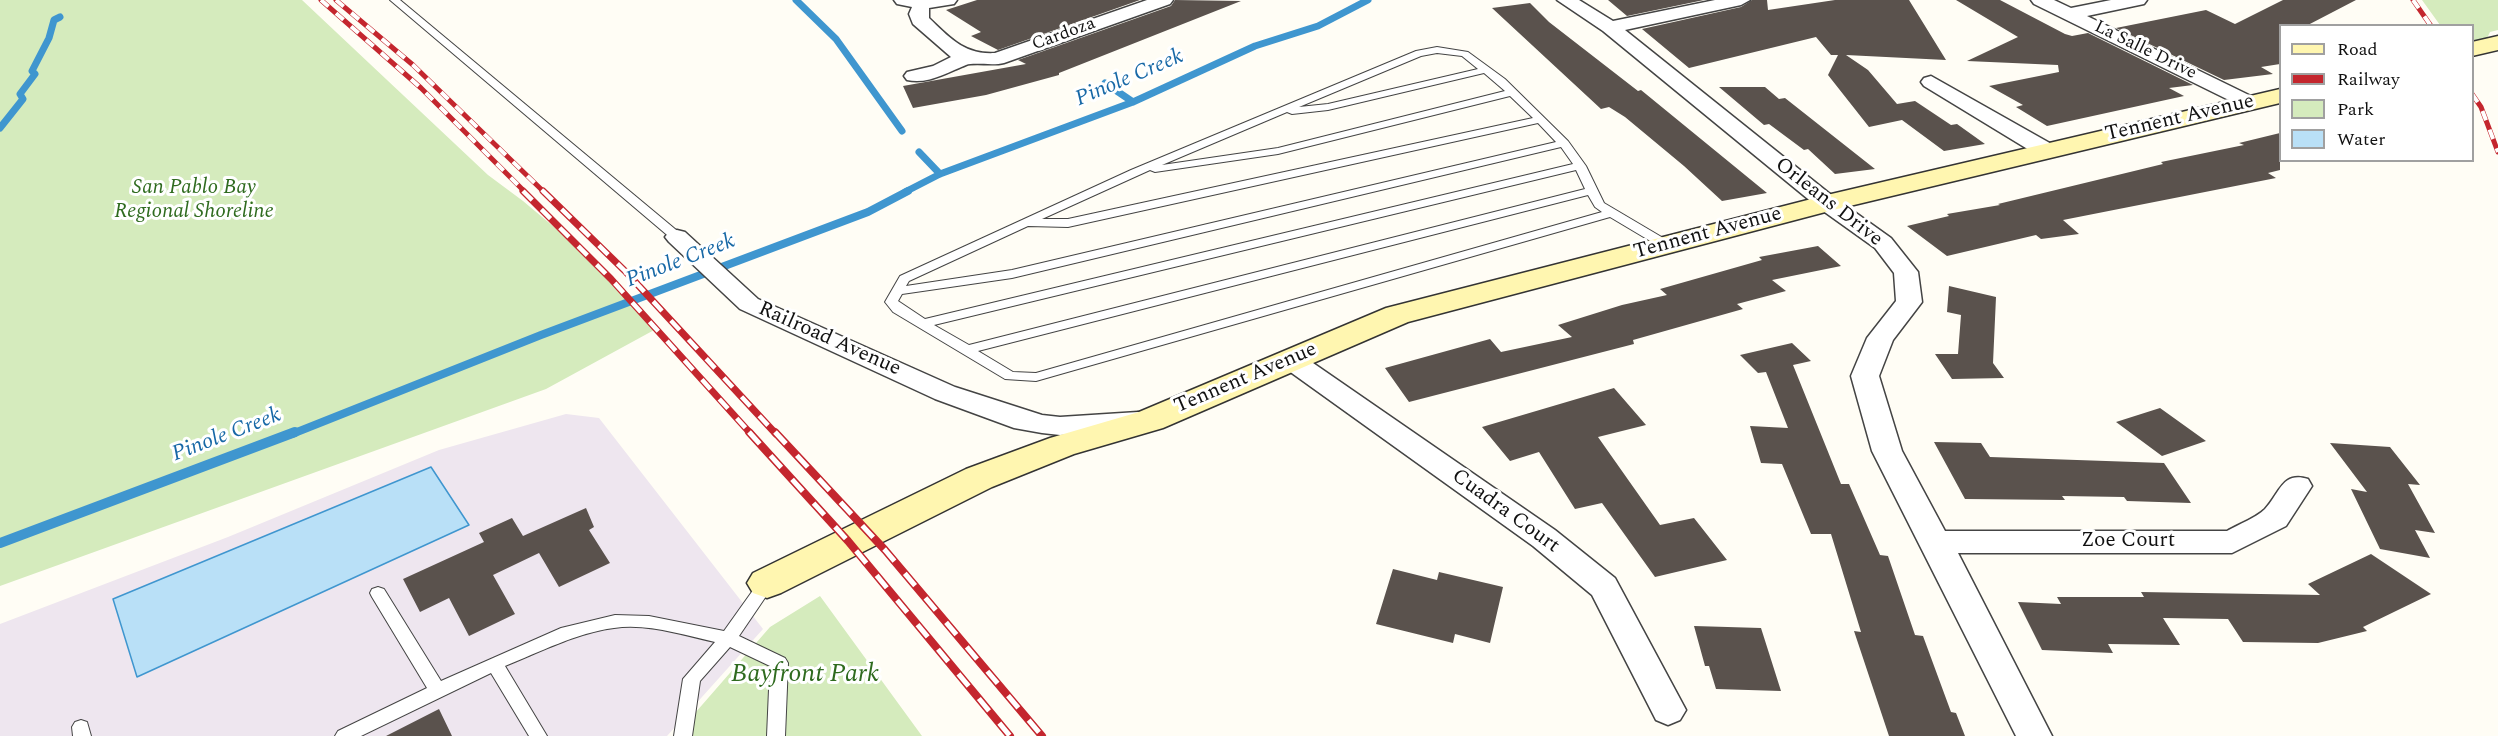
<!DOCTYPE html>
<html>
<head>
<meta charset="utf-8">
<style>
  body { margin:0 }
  #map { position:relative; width:2498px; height:736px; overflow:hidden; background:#fffdf5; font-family:Spectral,serif }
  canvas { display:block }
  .legend { position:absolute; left:2279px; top:24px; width:195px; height:138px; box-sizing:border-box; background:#fff; border:2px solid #a0a0a0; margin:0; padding:8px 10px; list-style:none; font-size:18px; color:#111 }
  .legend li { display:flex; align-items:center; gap:12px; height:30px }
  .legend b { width:30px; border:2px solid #a0a0a0 }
</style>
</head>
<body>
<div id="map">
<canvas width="2498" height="736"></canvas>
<ul class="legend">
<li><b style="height:8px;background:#fff6b0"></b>Road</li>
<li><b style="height:8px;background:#c4262e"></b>Railway</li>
<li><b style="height:16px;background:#d5ebbd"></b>Park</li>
<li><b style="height:16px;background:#b9e0f7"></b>Water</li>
</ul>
</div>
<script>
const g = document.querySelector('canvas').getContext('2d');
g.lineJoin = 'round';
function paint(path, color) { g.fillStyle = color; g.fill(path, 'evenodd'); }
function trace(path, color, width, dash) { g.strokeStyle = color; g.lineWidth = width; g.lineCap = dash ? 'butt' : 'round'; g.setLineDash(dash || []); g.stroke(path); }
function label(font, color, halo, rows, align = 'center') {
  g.font = font + ' Spectral,serif'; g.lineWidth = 6; g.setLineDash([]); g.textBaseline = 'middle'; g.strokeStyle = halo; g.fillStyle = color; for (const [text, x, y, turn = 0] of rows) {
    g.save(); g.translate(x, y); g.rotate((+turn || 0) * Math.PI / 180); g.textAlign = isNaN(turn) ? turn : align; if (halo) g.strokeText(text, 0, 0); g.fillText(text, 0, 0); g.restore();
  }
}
paint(new Path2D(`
  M 566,414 L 599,418 L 763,629 L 667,736 L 0,736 L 0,624 L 228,537 L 439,450 Z`), '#eee6ef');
paint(new Path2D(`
  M 0,0 L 302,0 L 488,175 L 523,201 L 591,258 L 656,329 L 546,389 L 0,586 Z
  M 2422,0 L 2498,0 L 2498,30 L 2490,32 L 2487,38 L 2473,41 L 2472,26 L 2440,25 Z
  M 820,596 L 922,736 L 675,736 L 770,627 Z`), '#d5ebbd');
const water = new Path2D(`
  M 431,467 L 469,525 L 137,677 L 113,599 Z`);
paint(water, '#b9e0f7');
trace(water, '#3f96cf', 1.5);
trace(new Path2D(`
  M 796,0 L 836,39 L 902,131
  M 1105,83 L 1133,102
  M 0,128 L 23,99 L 20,94 L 35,74 L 32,71 L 49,38 L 54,20 L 60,17
  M 919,152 L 940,174
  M 905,192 L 940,174 L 1133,102 L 1255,46 L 1318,26 L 1368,0`), '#3f96cf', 7);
trace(new Path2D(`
  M 292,434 L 541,335 L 868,212 L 908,191`), '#3f96cf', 8);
trace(new Path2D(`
  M 0,543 L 295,432`), '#3f96cf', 10);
paint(new Path2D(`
  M 977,0 L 1140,0 L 998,50 L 971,36 L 981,32 L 946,10 Z
  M 1175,0 L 1241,1 L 1059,73 L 1059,75 L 986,95 L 913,108 L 903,86 L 1026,64 L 1018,60 L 1171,6 Z
  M 1608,0 L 1704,0 L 1627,16 Z
  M 1752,0 L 1767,0 L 1768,10 L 1835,0 L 1909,0 L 1946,60 L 1846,55 L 1868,70 L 1897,104 L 1915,101 L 1951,125 L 1957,124 L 1985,144 L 1944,151 L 1902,120 L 1869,127 L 1828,75 L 1838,55 L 1831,55 L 1816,37 L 1689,68 L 1642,29 L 1741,7 Z
  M 1956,0 L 2000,0 L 2065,34 L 2072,36 L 2088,33 L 2193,85 L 2169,88 L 2184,96 L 2047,126 L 2016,107 L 2023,105 L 1989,86 L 2059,72 L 2058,65 L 1967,61 L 2018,37 Z
  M 2283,0 L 2356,0 L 2306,26 L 2280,26 L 2280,64 L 2261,67 L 2273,74 L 2224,80 L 2116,28 L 2206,10 L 2235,24 Z
  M 1530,3 L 1549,22 L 1638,91 L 1641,90 L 1767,193 L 1722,201 L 1684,166 L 1625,117 L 1609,107 L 1601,109 L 1492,8 Z
  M 1719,87 L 1765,87 L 1779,99 L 1785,98 L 1875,169 L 1835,174 L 1808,149 L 1804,150 L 1769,124 L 1764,125 Z
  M 2280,133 L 2280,170 L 2268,173 L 2276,178 L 2063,220 L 2079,234 L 2041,239 L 2036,235 L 1947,256 L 1907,226 L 1949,216 L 1947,214 L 2000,205 L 1998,204 L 2163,164 L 2161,162 L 2244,145 L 2239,143 Z
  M 1818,246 L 1841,266 L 1772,280 L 1786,291 L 1737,304 L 1743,309 L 1633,340 L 1634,344 L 1409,402 L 1385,368 L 1490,339 L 1501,352 L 1572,337 L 1558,325 L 1622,305 L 1667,295 L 1660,289 L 1762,260 L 1759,257 Z
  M 1949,286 L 1996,297 L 1993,363 L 2004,378 L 1952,379 L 1935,354 L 1958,354 L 1961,315 L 1947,312 Z
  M 1792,343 L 1811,361 L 1793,365 L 1841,484 L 1849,484 L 1880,555 L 1888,556 L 1915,635 L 1923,636 L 1951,712 L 1956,713 L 1965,736 L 1889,736 L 1854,631 L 1861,632 L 1831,534 L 1811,534 L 1782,464 L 1761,463 L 1750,426 L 1788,428 L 1766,372 L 1758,373 L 1740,355 Z
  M 1614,388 L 1646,425 L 1598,437 L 1660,525 L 1694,518 L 1727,560 L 1655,577 L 1602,503 L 1575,509 L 1539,452 L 1510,461 L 1482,427 Z
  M 2160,408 L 2206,441 L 2162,456 L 2116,422 Z
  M 1934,442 L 1981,443 L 1990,457 L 2164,463 L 2191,503 L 2127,501 L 2124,497 L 2062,496 L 2065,500 L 1965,499 Z
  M 2330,443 L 2390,447 L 2420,485 L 2408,484 L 2435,533 L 2415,530 L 2430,558 L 2380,549 L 2351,489 L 2367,492 Z
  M 586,508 L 594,527 L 589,530 L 610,563 L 559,587 L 539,553 L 493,575 L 515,614 L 469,636 L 449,598 L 420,612 L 403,579 L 484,542 L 479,533 L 512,518 L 523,536 Z
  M 2371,554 L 2431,594 L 2363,627 L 2367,631 L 2318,643 L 2243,642 L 2228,619 L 2163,618 L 2180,645 L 2108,644 L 2113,653 L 2042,650 L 2018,602 L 2061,604 L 2057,597 L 2144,597 L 2141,592 L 2320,595 L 2308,584 Z
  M 1393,569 L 1437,580 L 1439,572 L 1503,587 L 1490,643 L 1455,634 L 1453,643 L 1376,624 Z
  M 1694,626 L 1761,628 L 1781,691 L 1716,689 L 1709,666 L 1705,666 Z
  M 439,709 L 452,736 L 386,736 Z`), '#5a524d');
const lane = new Path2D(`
  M 390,0 L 400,0 L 681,234 L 683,237 L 681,240 L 673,240 Z
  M 1437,47 L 1468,52 L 1505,79 L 1568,141 L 1586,166 L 1604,203 L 1670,242 L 1672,245 L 1670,248 L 1662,248 L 1610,217 L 1036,381 L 1005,379 L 893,312 L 885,302 L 900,276 L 1131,170 L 1416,51 ZM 1437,53 L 1462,56 L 1478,69 L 1328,104 L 1299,107 L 1421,56 ZM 1484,73 L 1505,91 L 1278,148 L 1162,165 L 1287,112 L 1292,114 L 1328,110 ZM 1510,96 L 1533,118 L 1068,219 L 1042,219 L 1150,170 L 1155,172 L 1278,154 ZM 1538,123 L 1556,142 L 1012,270 L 906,286 L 909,281 L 1028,226 L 1068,227 ZM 1561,147 L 1573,164 L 925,319 L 898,301 L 902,294 L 1012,278 ZM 1576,170 L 1585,189 L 969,345 L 934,325 ZM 1588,195 L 1595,207 L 1602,212 L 1036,373 L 1013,372 L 978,351 Z
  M 767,577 L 773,579 L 775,583 L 739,636 L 785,658 L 788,663 L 785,736 L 767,736 L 770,666 L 730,647 L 700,681 L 692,736 L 674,736 L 683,679 L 715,642 C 683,635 647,623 614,628 C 576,633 540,652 505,666 L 547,736 L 529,736 L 491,673 L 361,736 L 335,736 L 338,731 L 427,688 L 372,597 L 370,593 L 372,589 L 378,587 L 384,589 L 441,681 L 561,628 L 615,615 L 649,616 L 724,631 L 761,579 Z
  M 81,720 L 87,722 L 91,736 L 73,736 L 72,727 L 75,722 Z`);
const street = new Path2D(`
  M 894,0 L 957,0 L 954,4 L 929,8 L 929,18 C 949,37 964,55 995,53 L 1147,0 L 1173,0 L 1170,4 L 1004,63 C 993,66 974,62 966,65 C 948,72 928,85 907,80 L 904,76 L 907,72 L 933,66 L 951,57 L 913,24 L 909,14 L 912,7 L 897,4 Z
  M 1557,0 L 1579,0 L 1613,21 L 1715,0 L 1750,0 L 1741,5 L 1625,30 L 1835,198 L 1891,238 L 1918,272 L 1922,302 L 1893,340 L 1879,376 L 1902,451 L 1945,531 L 2227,531 C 2239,524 2256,518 2265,509 C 2280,493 2282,471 2308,479 L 2312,486 L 2286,526 L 2232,553 L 1958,553 L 2052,736 L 2016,736 L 1872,451 L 1851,376 L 1867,338 L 1896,301 L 1894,273 L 1875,248 L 1819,208 L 1603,31 Z
  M 2031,0 L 2054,0 L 2071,8 L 2111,0 L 2147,0 L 2144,4 L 2087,16 L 2257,99 L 2260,103 L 2257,107 L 2243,107 L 2034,4 Z
  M 1931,76 L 2055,146 L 2058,151 L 2055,156 L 2039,156 L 1924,86 L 1921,82 L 1924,78 Z
  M 677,230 L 685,232 L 758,299 L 955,387 L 1042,415 L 1060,417 L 1138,412 L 1148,414 L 1152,421 L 1148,428 L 1138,430 L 1060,435 L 1042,433 L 1014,428 L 935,399 L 740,309 L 669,242 L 665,237 L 669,232 Z
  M 1291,352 L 1300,354 L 1555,530 L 1615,578 L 1686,710 L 1680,720 L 1668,725 L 1656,720 L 1592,595 L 1533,546 L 1282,366 L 1278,360 L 1282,354 Z`);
const secondary = new Path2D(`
  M 2498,36 L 2498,50 L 2472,56 L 2472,42 Z
  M 2280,89 L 2280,103 L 1833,210 L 1408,322 L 1163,428 L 1074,454 L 992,487 L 781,593 L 767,598 L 753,593 L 747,583 L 753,573 L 966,469 L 1050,438 L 1139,412 L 1386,308 L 1827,195 Z`);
trace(lane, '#444', 2);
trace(street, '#444', 3);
trace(secondary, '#333', 3);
paint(lane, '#fff');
paint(street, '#fff');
paint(secondary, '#fff6b0');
const railFar2 = new Path2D(`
  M 321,0 L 421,88 L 525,192
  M 336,0 L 413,65 L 544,192
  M 2413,0 L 2431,26
  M 2472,94 L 2481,107 L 2498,152`);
const railFar1 = new Path2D(`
  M 523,191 L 611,279 L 751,434
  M 543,191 L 626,272 L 776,434`);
const rail = new Path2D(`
  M 749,432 L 848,541 L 1010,736
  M 775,432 L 885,550 L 1042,736`);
trace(railFar2, '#c4262e', 5);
trace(railFar1, '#c4262e', 7);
trace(rail, '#c4262e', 8);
trace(railFar2, '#fff', 4, [10]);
trace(railFar1, '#fff', 4.5, [13]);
trace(rail, '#fff', 5, [16]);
label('18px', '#111', '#fff', [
  ["Cardoza",1064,35,-20],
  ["La Salle Drive",2145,51,26]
]);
label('21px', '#111', '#fff', [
  ["Tennent Avenue",2180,119,-13],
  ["Orleans Drive",1828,203,38],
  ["Tennent Avenue",1708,234,-15],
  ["Railroad Avenue",829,340,24],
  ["Tennent Avenue",1246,379,-23],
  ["Cuadra Court",1505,512,36],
  ["Zoe Court",2128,542]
]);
label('italic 21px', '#2f6b1f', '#fff', [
  ["San Pablo Bay",194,189],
  ["Regional Shoreline",194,213]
]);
label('italic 22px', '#1768a6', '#fff', [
  ["Pinole Creek",1130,79,-23],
  ["Pinole Creek",681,262,-21],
  ["Pinole Creek",227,436,-21]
]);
label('italic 26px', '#2f6b1f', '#fff', [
  ["Bayfront Park",805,676]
]);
</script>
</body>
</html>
